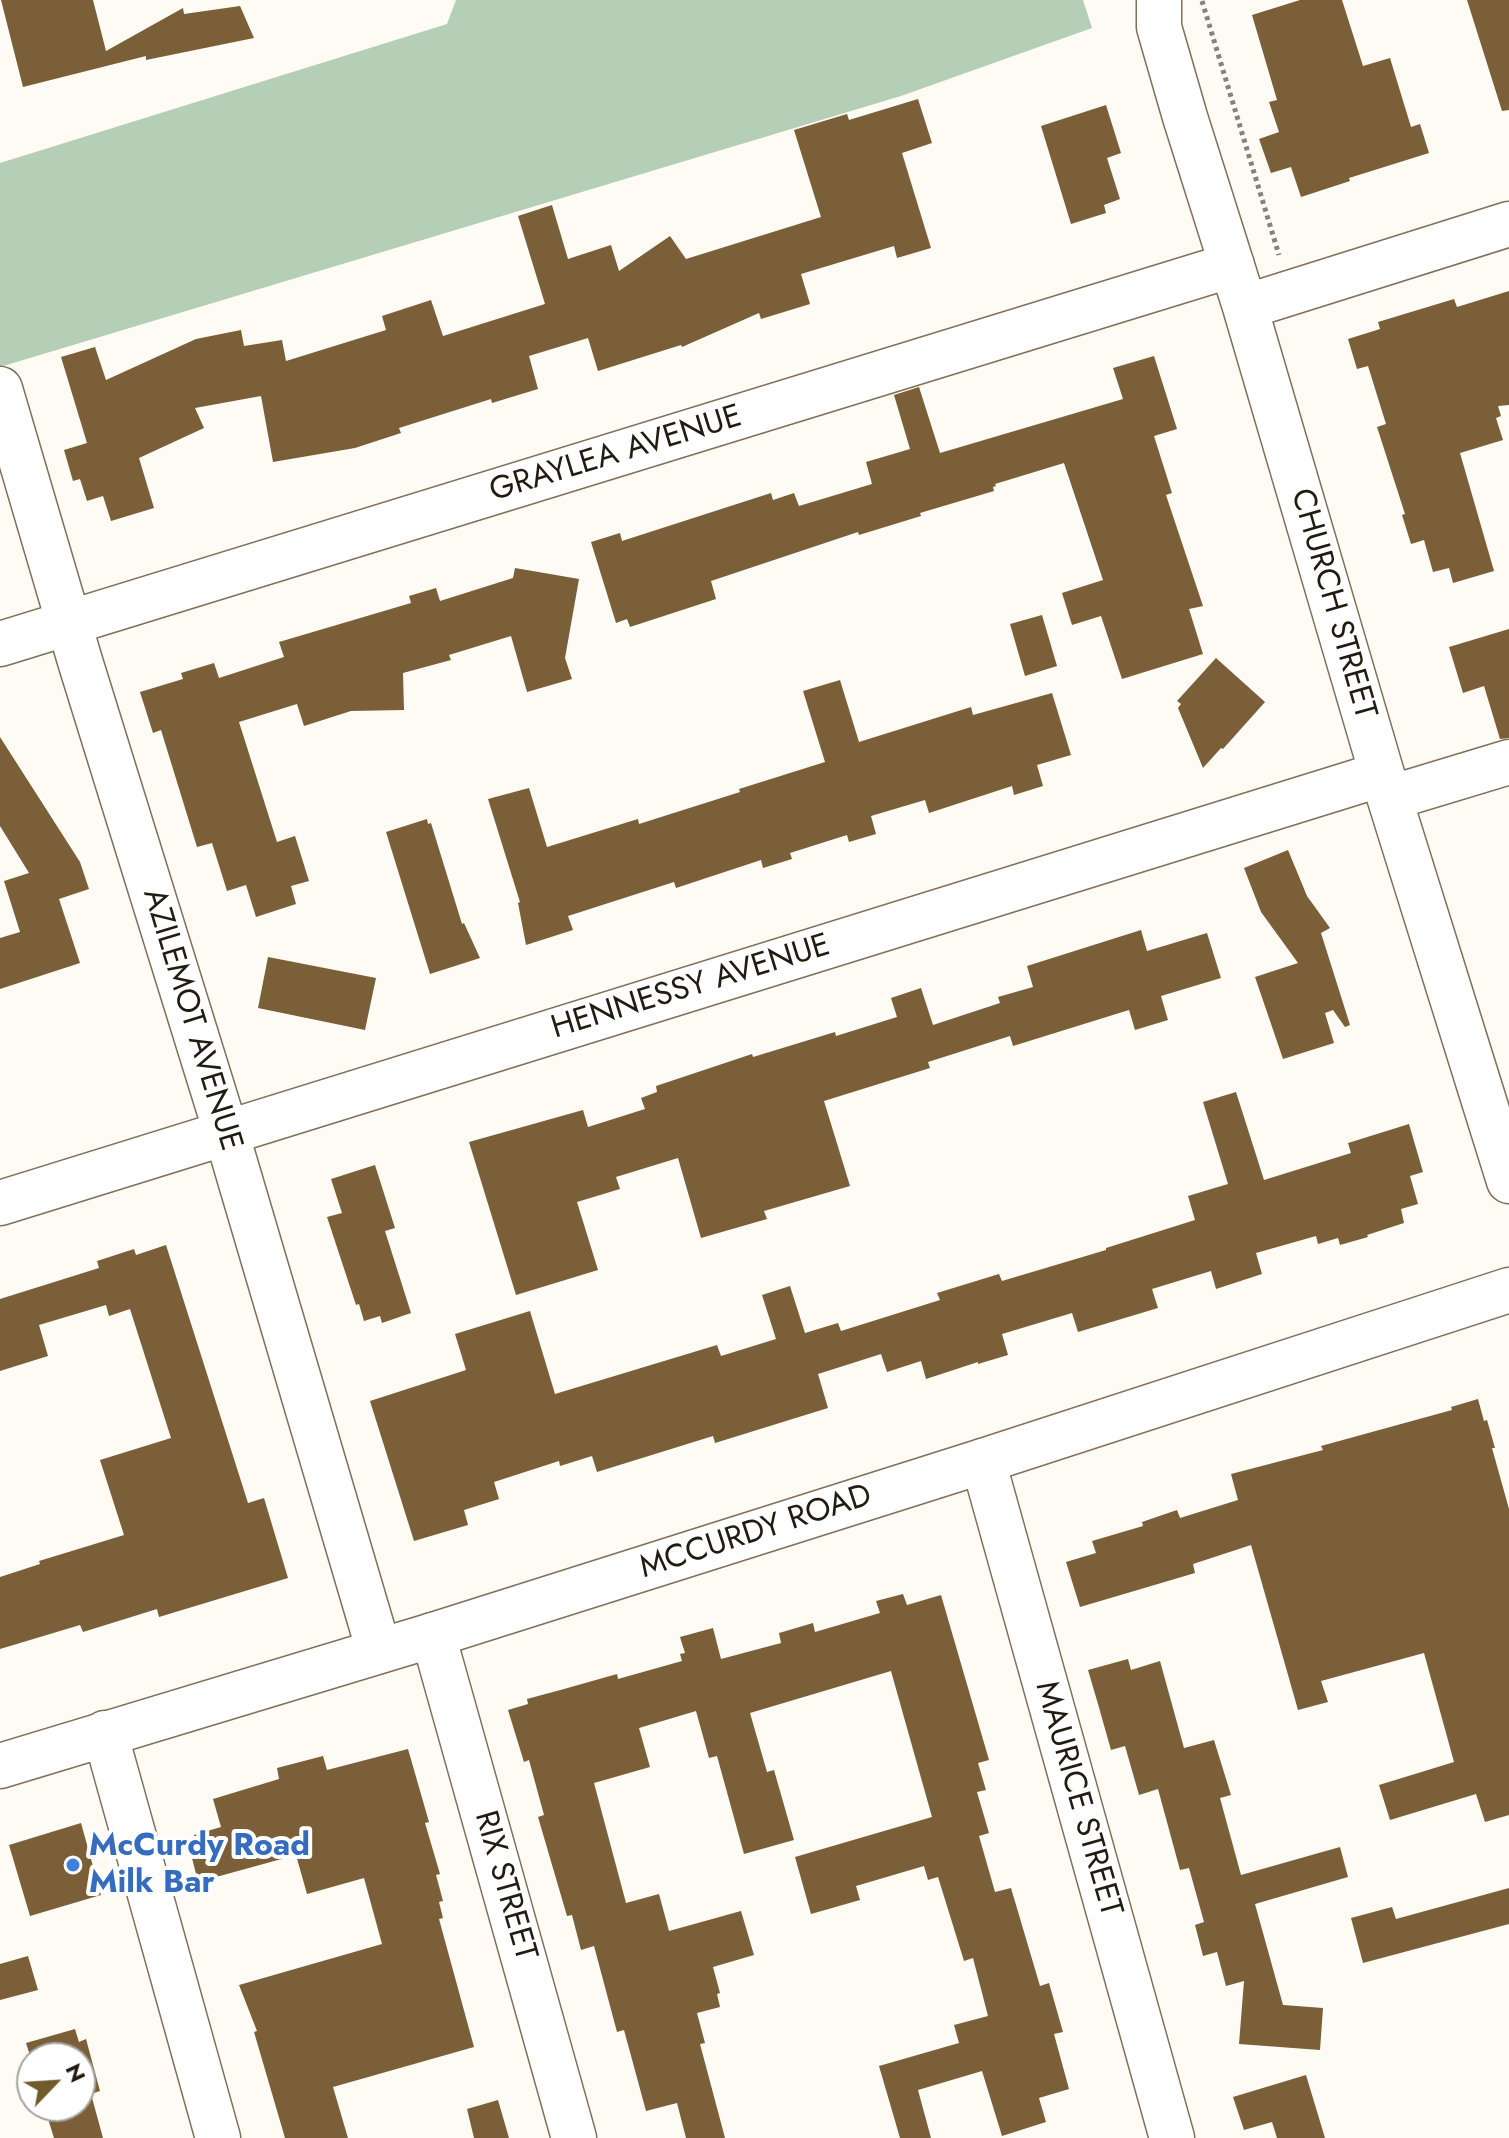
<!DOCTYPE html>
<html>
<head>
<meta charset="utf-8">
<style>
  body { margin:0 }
  #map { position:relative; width:1509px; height:2138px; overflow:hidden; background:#fefaf4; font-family:Jost,sans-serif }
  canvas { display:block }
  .north { position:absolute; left:16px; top:2042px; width:80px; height:80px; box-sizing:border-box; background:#fff; border:2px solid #a7a4a0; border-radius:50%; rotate:65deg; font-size:22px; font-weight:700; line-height:32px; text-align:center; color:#221b11 }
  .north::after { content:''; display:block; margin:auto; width:28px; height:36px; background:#705b2a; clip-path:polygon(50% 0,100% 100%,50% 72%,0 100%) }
</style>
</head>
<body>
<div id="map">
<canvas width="1509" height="2138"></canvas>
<div class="north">N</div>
</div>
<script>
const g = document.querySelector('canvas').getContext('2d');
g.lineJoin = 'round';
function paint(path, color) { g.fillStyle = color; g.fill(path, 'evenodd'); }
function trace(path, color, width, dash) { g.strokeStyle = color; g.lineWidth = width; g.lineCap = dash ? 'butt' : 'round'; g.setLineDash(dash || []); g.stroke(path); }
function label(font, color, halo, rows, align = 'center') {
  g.font = font + ' Jost,sans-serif'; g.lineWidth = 8; g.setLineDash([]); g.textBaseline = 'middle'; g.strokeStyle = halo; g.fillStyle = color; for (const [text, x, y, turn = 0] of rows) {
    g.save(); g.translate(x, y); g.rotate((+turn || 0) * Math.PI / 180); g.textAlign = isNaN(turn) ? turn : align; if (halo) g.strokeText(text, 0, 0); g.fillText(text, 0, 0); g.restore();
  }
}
paint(new Path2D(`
  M 456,0 L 1083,0 L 1092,28 L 901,96 L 0,367 L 0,163 L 447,24 Z`), '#b4cfb5');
paint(new Path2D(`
  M 1,0 L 93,0 L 106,51 L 183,8 L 184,14 L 240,6 L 254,38 L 146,60 L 146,56 L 23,87 Z
  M 1300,0 L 1342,0 L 1363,66 L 1390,58 L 1411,127 L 1420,124 L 1429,153 L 1349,178 L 1350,181 L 1301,197 L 1291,167 L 1271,173 L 1259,139 L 1279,132 L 1269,102 L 1277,100 L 1252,15 Z
  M 1467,0 L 1509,0 L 1509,110 L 1502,111 Z
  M 918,99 L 932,143 L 902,153 L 931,248 L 897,258 L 894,246 L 801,274 L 810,304 L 761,319 L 759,313 L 682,347 L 681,345 L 598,371 L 588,338 L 529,356 L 538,389 L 492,403 L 491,399 L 399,428 L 401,433 L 355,448 L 273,462 L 261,396 L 195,408 L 204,428 L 139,458 L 154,508 L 111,521 L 103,496 L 87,501 L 80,479 L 73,481 L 64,450 L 87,443 L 61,357 L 95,347 L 106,380 L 196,339 L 241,330 L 244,346 L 282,340 L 286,361 L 386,330 L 382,316 L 431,300 L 443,336 L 545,304 L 518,216 L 552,205 L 568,259 L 611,245 L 619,271 L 670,236 L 686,259 L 821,217 L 794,130 L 847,114 L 849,120 Z
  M 1106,105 L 1121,153 L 1107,158 L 1120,199 L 1104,205 L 1106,213 L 1071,224 L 1041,126 Z
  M 1509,291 L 1509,405 L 1498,406 L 1501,416 L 1496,418 L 1503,440 L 1460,453 L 1494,571 L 1453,583 L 1449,568 L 1433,572 L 1424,540 L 1411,544 L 1402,515 L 1405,514 L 1377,427 L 1386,424 L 1368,366 L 1357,369 L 1348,339 L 1380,329 L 1378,322 L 1454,299 L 1457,307 Z
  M 1154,356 L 1177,429 L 1154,436 L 1172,493 L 1166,495 L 1203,606 L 1189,609 L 1203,654 L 1122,679 L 1101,616 L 1072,625 L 1062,593 L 1103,580 L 1064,463 L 995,484 L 996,486 L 993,487 L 994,491 L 920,513 L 921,516 L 859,535 L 858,532 L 711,581 L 716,599 L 630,627 L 627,619 L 616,623 L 591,542 L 620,533 L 622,541 L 771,493 L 773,500 L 794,493 L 799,506 L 872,484 L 866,462 L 910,449 L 894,395 L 919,387 L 940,453 L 1123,399 L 1113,368 Z
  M 515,568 L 579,579 L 565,658 L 572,679 L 527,692 L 511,636 L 449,655 L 451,660 L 403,673 L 404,710 L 351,711 L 304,726 L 297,704 L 239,722 L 277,842 L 295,836 L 309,881 L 291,886 L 296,904 L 256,917 L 246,885 L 227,891 L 212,843 L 197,847 L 161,730 L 153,733 L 140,692 L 183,679 L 181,673 L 214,663 L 219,678 L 284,657 L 279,642 L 411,603 L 409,596 L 436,588 L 440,601 L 513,578 Z
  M 1042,615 L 1057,666 L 1025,676 L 1010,624 Z
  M 1509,629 L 1509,738 L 1500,739 L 1484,686 L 1463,693 L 1449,647 Z
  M 1216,658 L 1265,702 L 1223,749 L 1221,748 L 1203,768 L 1178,708 L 1181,704 L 1177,701 Z
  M 840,680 L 859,742 L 971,707 L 973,715 L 1052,693 L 1071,755 L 1037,765 L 1043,786 L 1014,795 L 1012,786 L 929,813 L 925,800 L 871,816 L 876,834 L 849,842 L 847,835 L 790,853 L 792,859 L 763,868 L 761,860 L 676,888 L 674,882 L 568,916 L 573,930 L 526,945 L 518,903 L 520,902 L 488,799 L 529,788 L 547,847 L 638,819 L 639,824 L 740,792 L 739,789 L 825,762 L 803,691 Z
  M 0,737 L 80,862 L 89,889 L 59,899 L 80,963 L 0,989 L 0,938 L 20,932 L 4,881 L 29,873 L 0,826 Z
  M 427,819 L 428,824 L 431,823 L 462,924 L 464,923 L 480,958 L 430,974 L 386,832 Z
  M 1288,850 L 1307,896 L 1330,928 L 1321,933 L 1350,1025 L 1345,1027 L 1333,1010 L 1325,1013 L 1334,1043 L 1283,1059 L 1255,977 L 1298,963 L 1261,912 L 1244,868 Z
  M 1141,930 L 1147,951 L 1207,933 L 1221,978 L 1161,996 L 1168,1020 L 1135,1030 L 1129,1010 L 1013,1046 L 1010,1036 L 928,1062 L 930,1068 L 824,1101 L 850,1186 L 764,1211 L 767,1219 L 701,1238 L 678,1158 L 616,1177 L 620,1189 L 577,1202 L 598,1270 L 516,1295 L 469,1142 L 583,1110 L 588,1127 L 645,1109 L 641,1098 L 657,1092 L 656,1086 L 752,1054 L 753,1057 L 835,1032 L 836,1036 L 897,1017 L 891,998 L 921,988 L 933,1025 L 1000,1003 L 998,997 L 1033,987 L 1027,966 Z
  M 268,957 L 376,978 L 365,1030 L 258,1008 Z
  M 1236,1092 L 1264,1180 L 1351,1153 L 1348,1143 L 1409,1124 L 1423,1172 L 1410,1176 L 1418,1204 L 1401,1209 L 1404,1223 L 1367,1235 L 1368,1237 L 1340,1245 L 1338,1238 L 1318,1244 L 1316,1236 L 1256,1253 L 1262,1274 L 1216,1289 L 1211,1271 L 1152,1289 L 1158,1308 L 1078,1332 L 1072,1313 L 1002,1334 L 1008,1355 L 978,1364 L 978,1362 L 926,1379 L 921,1361 L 887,1372 L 881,1354 L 818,1374 L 828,1408 L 715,1443 L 713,1436 L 597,1472 L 592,1456 L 560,1466 L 559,1461 L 494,1482 L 499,1499 L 464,1510 L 468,1525 L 414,1541 L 370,1401 L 466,1370 L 455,1334 L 530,1311 L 555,1394 L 717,1345 L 721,1356 L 776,1339 L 762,1295 L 790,1286 L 805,1333 L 838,1323 L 841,1331 L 940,1300 L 937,1293 L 999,1274 L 1002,1281 L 1106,1250 L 1106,1248 L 1195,1220 L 1188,1196 L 1228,1184 L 1203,1102 Z
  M 375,1165 L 395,1228 L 385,1231 L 411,1313 L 382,1323 L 380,1316 L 364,1321 L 359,1304 L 356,1305 L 327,1217 L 342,1213 L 331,1179 Z
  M 166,1245 L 248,1503 L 264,1498 L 288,1578 L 159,1617 L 157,1609 L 83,1632 L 80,1625 L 0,1649 L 0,1577 L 40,1564 L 39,1561 L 124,1535 L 100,1460 L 171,1438 L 130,1309 L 109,1316 L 106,1305 L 39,1325 L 48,1356 L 0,1371 L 0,1299 L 99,1268 L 97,1261 L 134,1249 L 136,1255 Z
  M 1478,1399 L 1484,1421 L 1487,1420 L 1495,1448 L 1492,1448 L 1509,1509 L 1509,1815 L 1485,1822 L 1476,1794 L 1390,1820 L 1379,1785 L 1454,1762 L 1424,1653 L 1321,1681 L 1328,1702 L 1298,1710 L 1251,1545 L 1193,1564 L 1195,1573 L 1080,1607 L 1066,1562 L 1096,1553 L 1092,1541 L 1143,1526 L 1142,1522 L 1177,1510 L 1180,1518 L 1238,1500 L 1231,1474 L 1323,1450 L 1321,1446 L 1452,1410 L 1451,1407 Z
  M 903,1594 L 907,1605 L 941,1595 L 989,1760 L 978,1763 L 986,1790 L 977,1792 L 989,1833 L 979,1836 L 995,1892 L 1011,1888 L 1040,1986 L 1049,1983 L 1063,2032 L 1054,2034 L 1069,2089 L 1039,2098 L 1046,2122 L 1002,2136 L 982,2071 L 918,2090 L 931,2138 L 900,2138 L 879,2066 L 959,2043 L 954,2025 L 988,2016 L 973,1958 L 964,1961 L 938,1877 L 928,1880 L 924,1866 L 856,1886 L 860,1900 L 811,1914 L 795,1857 L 932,1817 L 891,1671 L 750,1713 L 767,1772 L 774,1770 L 794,1840 L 744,1854 L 717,1756 L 709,1758 L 696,1711 L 639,1728 L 650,1767 L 594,1783 L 626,1903 L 659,1894 L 669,1931 L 741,1911 L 754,1955 L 713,1967 L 720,1993 L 717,1994 L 720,2007 L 697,2013 L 705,2043 L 700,2044 L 725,2138 L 686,2138 L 677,2103 L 646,2111 L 624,2030 L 617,2032 L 594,1946 L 581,1950 L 572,1915 L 567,1916 L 538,1817 L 544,1815 L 529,1760 L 524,1762 L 508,1710 L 528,1704 L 527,1699 L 564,1689 L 617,1674 L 618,1679 L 682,1661 L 680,1654 L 685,1653 L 680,1637 L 713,1628 L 721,1659 L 781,1643 L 779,1633 L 813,1623 L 815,1632 L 880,1613 L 876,1601 Z
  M 1128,1659 L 1131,1670 L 1160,1661 L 1184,1748 L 1214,1740 L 1231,1795 L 1220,1798 L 1241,1875 L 1340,1847 L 1348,1877 L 1255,1904 L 1283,2005 L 1323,2008 L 1320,2050 L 1239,2044 L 1244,1981 L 1226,1986 L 1217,1952 L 1203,1956 L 1195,1925 L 1204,1922 L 1189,1868 L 1180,1870 L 1158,1789 L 1139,1795 L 1125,1746 L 1111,1750 L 1098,1704 L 1088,1670 Z
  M 408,1749 L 429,1822 L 425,1823 L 440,1874 L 436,1875 L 443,1901 L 439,1902 L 443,1918 L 439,1919 L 474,2047 L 333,2087 L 348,2138 L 285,2138 L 254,2032 L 257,2031 L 239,1985 L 382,1944 L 364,1878 L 307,1894 L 296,1855 L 198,1882 L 191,1854 L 199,1852 L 194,1835 L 221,1827 L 213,1799 L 279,1779 L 277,1768 L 323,1756 L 327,1770 Z
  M 81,1823 L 101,1895 L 30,1916 L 9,1845 Z
  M 1509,1888 L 1509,1924 L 1363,1963 L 1351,1918 L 1392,1907 L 1396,1919 Z
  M 28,1956 L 38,1990 L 0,2000 L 0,1964 Z
  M 75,2029 L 79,2042 L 86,2039 L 100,2091 L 91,2094 L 103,2138 L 54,2138 L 44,2106 L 80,2106 L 80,2058 L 32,2058 L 32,2062 L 26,2043 Z
  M 1306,2075 L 1325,2138 L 1277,2138 L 1272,2122 L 1244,2130 L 1233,2097 Z
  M 498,2100 L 509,2138 L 474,2138 L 467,2109 Z`), '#7a5f39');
const minor = new Path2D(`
  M 1159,0 L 1159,27 L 1185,117 L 1245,307 L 1382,774 L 1509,1181
  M 1245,307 L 1509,224
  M 0,389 L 80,661 L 226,1132 L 379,1651
  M 0,644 L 1232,265
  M 1390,798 L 1509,762
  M 0,1203 L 1382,774
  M 983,1461 L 1172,2138
  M 433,1635 L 574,2138
  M 105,1733 L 218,2138`);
const major = new Path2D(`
  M 0,1766 L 433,1635 L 983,1461 L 1509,1290`);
trace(minor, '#826f57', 47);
trace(major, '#826f57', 47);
trace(new Path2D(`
  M 1202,1 L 1279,255`), '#878179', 5, [4, 4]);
trace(minor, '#fff', 44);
trace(major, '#fff', 44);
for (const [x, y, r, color] of [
  [73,1865,8,"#3f7fe0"]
]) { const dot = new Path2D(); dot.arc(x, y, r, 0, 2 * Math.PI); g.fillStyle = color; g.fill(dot); trace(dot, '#fff', 3); }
label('32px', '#221b11', '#fff', [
  ["GRAYLEA AVENUE",616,455,-17],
  ["CHURCH STREET",1332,604,74],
  ["HENNESSY AVENUE",691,988,-17],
  ["AZILEMOT AVENUE",191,1020,73],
  ["MCCURDY ROAD",756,1533,-18],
  ["MAURICE STREET",1077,1799,74],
  ["RIX STREET",504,1886,74]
]);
label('bold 32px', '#366cbe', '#fff', [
  ["McCurdy Road",89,1847],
  ["Milk Bar",89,1884]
], 'left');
</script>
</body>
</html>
